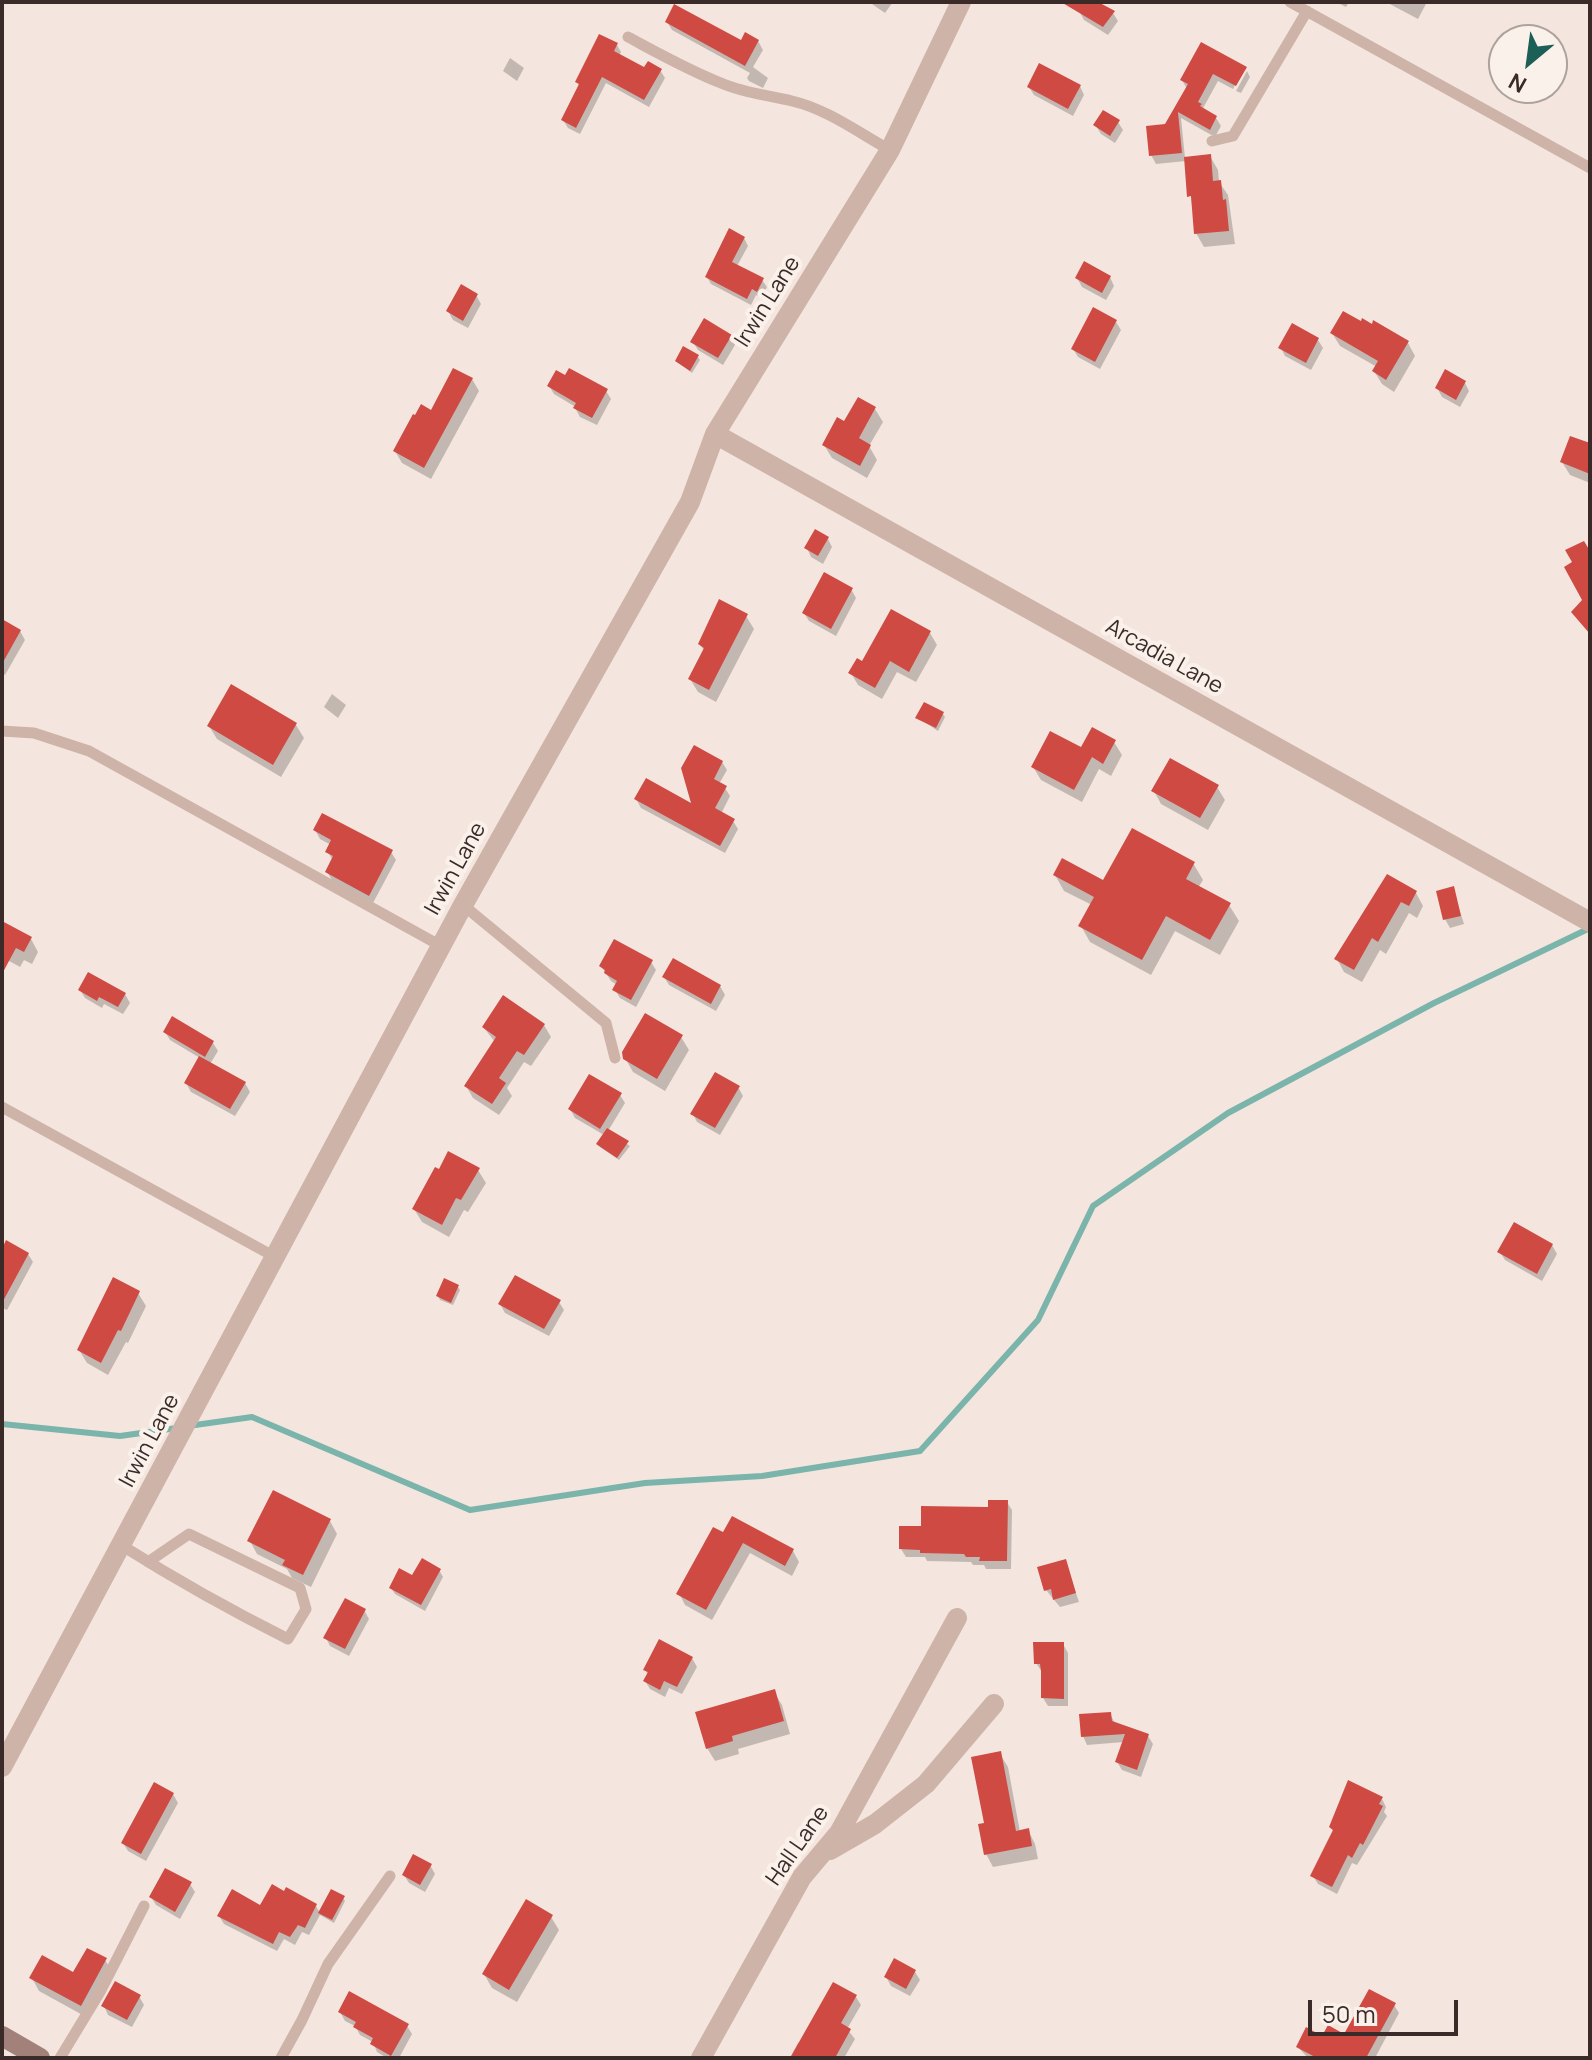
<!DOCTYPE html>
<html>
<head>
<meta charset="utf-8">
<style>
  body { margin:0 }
  #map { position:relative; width:1592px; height:2060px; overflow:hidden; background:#f4e6de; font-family:Manrope,sans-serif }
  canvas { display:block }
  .frame { position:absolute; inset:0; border:4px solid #3a2b29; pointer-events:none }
  .north { position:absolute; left:1488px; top:24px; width:80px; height:80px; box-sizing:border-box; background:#fbf1eb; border:2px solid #aea29d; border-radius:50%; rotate:209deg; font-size:22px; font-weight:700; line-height:32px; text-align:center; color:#3a2b29 }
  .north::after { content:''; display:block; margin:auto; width:28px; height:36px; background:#1b5f57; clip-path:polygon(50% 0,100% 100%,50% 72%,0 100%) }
  .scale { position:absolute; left:1308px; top:2000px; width:150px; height:36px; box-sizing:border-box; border:4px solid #3a2b29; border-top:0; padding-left:10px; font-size:24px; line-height:28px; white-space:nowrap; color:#3a2b29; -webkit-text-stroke:6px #fbf1eb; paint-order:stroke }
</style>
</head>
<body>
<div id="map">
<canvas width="1592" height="2060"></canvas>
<div class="frame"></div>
<div class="north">N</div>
<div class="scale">50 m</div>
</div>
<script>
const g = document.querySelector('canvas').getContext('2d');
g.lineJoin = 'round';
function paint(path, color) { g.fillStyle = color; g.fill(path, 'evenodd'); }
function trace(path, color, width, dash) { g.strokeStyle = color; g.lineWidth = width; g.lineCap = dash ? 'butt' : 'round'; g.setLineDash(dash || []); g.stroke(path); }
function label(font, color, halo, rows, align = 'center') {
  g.font = font + ' Manrope,sans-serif'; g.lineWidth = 8; g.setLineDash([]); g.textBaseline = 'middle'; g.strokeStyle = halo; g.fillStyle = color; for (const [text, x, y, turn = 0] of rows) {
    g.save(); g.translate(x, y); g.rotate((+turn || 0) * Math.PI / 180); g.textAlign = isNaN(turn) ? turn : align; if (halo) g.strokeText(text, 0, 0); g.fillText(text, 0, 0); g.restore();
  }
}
paint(new Path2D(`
  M 869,2 L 893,2 L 885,13 Z
  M 1084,2 L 1094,2 L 1113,13 L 1118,21 L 1108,35 L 1084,20 L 1079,11 Z
  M 1336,2 L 1349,2 L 1346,7 Z
  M 1386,2 L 1427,2 L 1418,19 Z
  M 667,22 L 741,43 L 758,41 L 763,50 L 753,67 L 768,78 L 763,88 L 749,81 L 747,78 L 750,73 L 672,30 Z
  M 1201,44 L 1246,70 L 1243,70 L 1233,89 L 1218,81 L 1202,110 L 1216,118 L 1221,126 L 1215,137 L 1181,118 L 1185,158 L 1210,156 L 1218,170 L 1219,182 L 1228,195 L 1235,244 L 1204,247 L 1196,233 L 1186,161 L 1156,164 L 1151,155 L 1187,89 L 1182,80 Z
  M 617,45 L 621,52 L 619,56 L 645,70 L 660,70 L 665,78 L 649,107 L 606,83 L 580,134 L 568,128 L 563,120 L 580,87 L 577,82 Z
  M 510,58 L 524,68 L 517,81 L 503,71 Z
  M 1247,71 L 1250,77 L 1241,93 L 1236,91 Z
  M 1080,86 L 1084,95 L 1073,116 L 1034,95 L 1029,87 Z
  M 1118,122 L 1123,130 L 1115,143 L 1101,134 L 1096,126 Z
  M 744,238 L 748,246 L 737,266 L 762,280 L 767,287 L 761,298 L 756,295 L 751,305 L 711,284 L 707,277 Z
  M 1110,277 L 1114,286 L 1106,300 L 1082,287 L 1077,278 Z
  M 476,295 L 481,304 L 468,328 L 453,320 L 448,311 Z
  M 1116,322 L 1121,330 L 1100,369 L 1078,357 L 1073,349 Z
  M 1332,333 L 1408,343 L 1415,356 L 1394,392 L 1382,384 L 1374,371 L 1377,367 L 1340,346 Z
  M 731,336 L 735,345 L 723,365 L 698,350 L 693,342 Z
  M 1318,340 L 1323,348 L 1311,370 L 1285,356 L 1281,348 Z
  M 698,357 L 700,360 L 692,373 L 677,361 Z
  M 472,379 L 479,391 L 431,479 L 402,463 L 395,451 L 432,412 Z
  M 1465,383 L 1469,391 L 1460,407 L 1442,397 L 1437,388 Z
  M 549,386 L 606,391 L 611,399 L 597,425 L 580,417 L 574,406 L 554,394 Z
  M 875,409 L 883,422 L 869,446 L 877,460 L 867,478 L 832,458 L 824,445 L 845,424 Z
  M 1590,446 L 1590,483 L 1570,475 L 1562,462 Z
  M 828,539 L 832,547 L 823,564 L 811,557 L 807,548 Z
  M 851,589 L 856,598 L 836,636 L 809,621 L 804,613 Z
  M 746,616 L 754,629 L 716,702 L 698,692 L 690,679 L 704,651 L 700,644 Z
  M 2,621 L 20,631 L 25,640 L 5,675 L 2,673 Z
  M 930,633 L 937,645 L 916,682 L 897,672 L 882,699 L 858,685 L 851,673 L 863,663 Z
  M 332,694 L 346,705 L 338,718 L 324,707 Z
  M 943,714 L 945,717 L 938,731 L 918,718 Z
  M 296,725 L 304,738 L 281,777 L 217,739 L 209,726 Z
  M 1114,742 L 1122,755 L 1111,776 L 1099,769 L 1082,802 L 1041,780 L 1033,767 Z
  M 722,762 L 727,770 L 719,784 L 725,788 L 730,796 L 721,814 L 733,821 L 738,829 L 725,853 L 641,808 L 636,799 L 694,807 Z
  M 1217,787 L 1225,800 L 1208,830 L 1161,804 L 1154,791 Z
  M 315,830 L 391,852 L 396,860 L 373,903 L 332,880 L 327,872 L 333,861 L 328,852 L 331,845 L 320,839 Z
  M 1193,863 L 1203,880 L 1198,888 L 1229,905 L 1239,921 L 1220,955 L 1175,931 L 1151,975 L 1090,942 L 1081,926 L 1092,905 L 1064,891 L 1055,875 L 1104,883 Z
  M 1387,877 L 1416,893 L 1423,906 L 1417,918 L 1409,913 L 1386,954 L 1380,950 L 1362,982 L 1344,972 L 1337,959 Z
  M 1453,889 L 1464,924 L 1450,928 L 1445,919 Z
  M 2,923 L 31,939 L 38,952 L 32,964 L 24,960 L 20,967 L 2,957 Z
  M 651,962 L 656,970 L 636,1007 L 620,998 L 615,990 L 617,985 L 611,981 L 601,966 Z
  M 664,977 L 720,986 L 725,995 L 716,1011 L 669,985 Z
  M 80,990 L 125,994 L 130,1003 L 123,1014 L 104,1004 L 102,1008 L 85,998 Z
  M 544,1025 L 551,1037 L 531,1066 L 524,1062 L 507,1088 L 512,1096 L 499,1115 L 473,1098 L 466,1086 L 495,1042 L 484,1028 Z
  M 165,1032 L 213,1043 L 218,1051 L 210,1064 L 245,1083 L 250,1092 L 235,1116 L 191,1092 L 186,1083 L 200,1058 L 170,1040 Z
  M 681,1037 L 689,1050 L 665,1091 L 633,1072 L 625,1058 Z
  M 738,1087 L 743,1096 L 720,1135 L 697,1122 L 693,1114 Z
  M 620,1095 L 625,1103 L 608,1131 L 630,1146 L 619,1160 L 600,1147 L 598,1144 L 604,1135 L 575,1118 L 570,1109 Z
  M 478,1170 L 486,1183 L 468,1212 L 464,1210 L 449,1237 L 422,1222 L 414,1209 Z
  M 1552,1245 L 1557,1254 L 1542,1281 L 1505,1260 L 1500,1252 Z
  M 2,1253 L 28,1254 L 33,1262 L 7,1310 L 2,1308 Z
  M 458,1287 L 460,1290 L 453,1305 L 440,1300 L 438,1296 Z
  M 138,1293 L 146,1306 L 128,1343 L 126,1342 L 108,1375 L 87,1363 L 79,1350 Z
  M 559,1302 L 564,1310 L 549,1336 L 505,1313 L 500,1304 Z
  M 1007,1502 L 1012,1510 L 1011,1569 L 986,1569 L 984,1565 L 973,1565 L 971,1562 L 927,1561 L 925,1557 L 906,1557 L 901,1549 L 923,1528 Z
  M 330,1521 L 337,1534 L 311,1587 L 292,1578 L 287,1569 L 257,1554 L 250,1541 Z
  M 723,1535 L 793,1551 L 799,1562 L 792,1576 L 750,1553 L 712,1620 L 685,1605 L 679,1593 Z
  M 1065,1561 L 1079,1602 L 1060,1607 L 1046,1590 L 1040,1569 Z
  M 439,1570 L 443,1577 L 425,1611 L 395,1594 L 391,1588 Z
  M 364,1610 L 369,1619 L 349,1656 L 330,1646 L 326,1638 Z
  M 1063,1644 L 1068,1653 L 1068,1706 L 1048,1706 L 1043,1698 L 1042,1672 L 1036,1663 Z
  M 692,1658 L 697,1667 L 682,1694 L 669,1688 L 665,1697 L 650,1689 L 645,1681 L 648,1675 L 645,1670 Z
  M 774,1692 L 782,1705 L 790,1734 L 738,1749 L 739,1754 L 715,1761 L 707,1748 Z
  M 1110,1714 L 1115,1723 L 1148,1736 L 1153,1744 L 1141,1777 L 1122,1770 L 1117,1762 L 1124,1742 L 1087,1745 L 1083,1736 Z
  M 1000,1754 L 1008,1767 L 1020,1832 L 1028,1830 L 1035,1844 L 1038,1859 L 993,1867 L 986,1854 L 986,1825 Z
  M 173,1794 L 178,1803 L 146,1861 L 128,1851 L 123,1843 Z
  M 1382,1799 L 1386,1807 L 1384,1812 L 1387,1816 L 1357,1865 L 1352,1863 L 1337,1894 L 1318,1884 L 1313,1876 L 1334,1833 L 1331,1827 Z
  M 430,1865 L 435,1874 L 425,1892 L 409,1883 L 404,1875 Z
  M 190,1884 L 195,1892 L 180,1919 L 156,1905 L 151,1897 Z
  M 343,1898 L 345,1901 L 334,1923 L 320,1915 L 309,1935 L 302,1932 L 295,1945 L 284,1939 L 277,1951 L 224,1924 L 219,1916 L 261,1908 L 316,1906 L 320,1913 Z
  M 551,1917 L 559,1930 L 517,2002 L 492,1988 L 484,1974 Z
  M 105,1960 L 113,1973 L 88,2018 L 39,1991 L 32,1978 L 74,1974 Z
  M 915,1972 L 920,1980 L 910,1996 L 891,1986 L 886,1977 Z
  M 139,1996 L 144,2005 L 132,2027 L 108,2015 L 104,2006 Z
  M 856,1997 L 861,2005 L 847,2029 L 855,2039 L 844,2058 L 790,2058 L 798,2043 Z
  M 1394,2005 L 1399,2013 L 1375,2058 L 1308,2058 L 1298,2047 L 1323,2039 L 1345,2036 Z
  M 340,2012 L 407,2026 L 412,2034 L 399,2058 L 387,2058 L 377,2052 L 373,2042 L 360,2035 L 355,2026 L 345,2021 Z`), '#0003');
trace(new Path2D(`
  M 2,1424 L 120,1436 L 177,1428
  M 188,1426 L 252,1417 L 470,1510 L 645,1483 L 762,1476 L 920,1451 L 1038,1320 L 1093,1206 L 1228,1113 L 1434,1003 L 1590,928`), '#7bb4ab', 6);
paint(new Path2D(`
  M 1061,2 L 1098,2 L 1115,11 L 1103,27 Z
  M 674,4 L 741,40 L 745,32 L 759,40 L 745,66 L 665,22 Z
  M 599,34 L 618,43 L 614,51 L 644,67 L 648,61 L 662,69 L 644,100 L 602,77 L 576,128 L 561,120 L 579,84 L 575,82 Z
  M 1201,42 L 1247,67 L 1236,86 L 1213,74 L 1198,102 L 1202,104 L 1200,106 L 1217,116 L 1210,130 L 1178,112 L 1182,153 L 1149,156 L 1146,126 L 1165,124 L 1188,84 L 1180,80 Z
  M 1039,63 L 1081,85 L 1068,109 L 1027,87 Z
  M 1103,110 L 1120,120 L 1110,136 L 1093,125 Z
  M 1211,154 L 1213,181 L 1221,180 L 1223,200 L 1226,199 L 1229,231 L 1194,234 L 1191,196 L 1187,197 L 1184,157 Z
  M 729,228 L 745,237 L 732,262 L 764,278 L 757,292 L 752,289 L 747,299 L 705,277 Z
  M 1084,261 L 1111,276 L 1102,293 L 1075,278 Z
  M 461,284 L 478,294 L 463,321 L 446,311 Z
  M 1093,307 L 1117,320 L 1095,362 L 1071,349 Z
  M 1343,311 L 1361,321 L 1362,318 L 1372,324 L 1373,320 L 1409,341 L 1386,380 L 1372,371 L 1378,361 L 1330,333 Z
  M 704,318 L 732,335 L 718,358 L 690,342 Z
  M 1292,323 L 1319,338 L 1306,363 L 1278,348 Z
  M 683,346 L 699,355 L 690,371 L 675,361 Z
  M 453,368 L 473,378 L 424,468 L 393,451 L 413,414 L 415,415 L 421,404 L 431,410 Z
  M 569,368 L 608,389 L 592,418 L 573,408 L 576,403 L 547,386 L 556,370 L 565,375 Z
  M 1445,369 L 1466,381 L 1456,400 L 1435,388 Z
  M 858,397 L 876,407 L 859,438 L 871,445 L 860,466 L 822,445 L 837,417 L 844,421 Z
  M 1570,436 L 1590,443 L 1590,474 L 1560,462 Z
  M 815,529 L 829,537 L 818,556 L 804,548 Z
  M 1584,541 L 1590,551 L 1590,634 L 1571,612 L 1582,600 L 1564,567 L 1572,562 L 1565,550 Z
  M 824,572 L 853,588 L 831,629 L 802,613 Z
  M 719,599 L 748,614 L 709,690 L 688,679 L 704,648 L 698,644 Z
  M 891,609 L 931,631 L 909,672 L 890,661 L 875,688 L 848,673 L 857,658 L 862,661 Z
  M 2,619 L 21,630 L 2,664 Z
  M 231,684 L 297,723 L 273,765 L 207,726 Z
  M 924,702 L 944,712 L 936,728 L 915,718 Z
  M 1092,727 L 1116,740 L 1103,764 L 1092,757 L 1074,790 L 1031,767 L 1050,731 L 1081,747 Z
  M 694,745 L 723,761 L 714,779 L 727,786 L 715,808 L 735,819 L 720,846 L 634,799 L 646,778 L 691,803 L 681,768 Z
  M 1170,758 L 1219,785 L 1200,818 L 1151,791 Z
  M 322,813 L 393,850 L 369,896 L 325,872 L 333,856 L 325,852 L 331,840 L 313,830 Z
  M 1132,828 L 1195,862 L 1186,879 L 1231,903 L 1210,940 L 1166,916 L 1142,960 L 1078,926 L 1094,897 L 1053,875 L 1062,858 L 1103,880 Z
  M 1387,874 L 1417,891 L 1409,906 L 1401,902 L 1378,942 L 1372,938 L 1354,970 L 1334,959 Z
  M 1454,886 L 1461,916 L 1443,920 L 1436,891 Z
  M 2,921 L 32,937 L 24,952 L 16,948 L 2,974 Z
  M 614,939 L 653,960 L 631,1000 L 612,990 L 617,981 L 604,973 L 605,970 L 599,966 Z
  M 673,958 L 721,985 L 711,1004 L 662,977 Z
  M 88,972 L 126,993 L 118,1007 L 99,997 L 97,1001 L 78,990 Z
  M 503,995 L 545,1024 L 524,1055 L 517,1051 L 499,1078 L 506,1083 L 492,1104 L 464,1086 L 496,1037 L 482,1027 Z
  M 645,1013 L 683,1035 L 657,1079 L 623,1059 L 622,1052 Z
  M 172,1016 L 214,1041 L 205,1057 L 163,1032 Z
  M 199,1056 L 246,1082 L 230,1109 L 184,1083 Z
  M 715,1072 L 740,1086 L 715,1128 L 690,1114 Z
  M 589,1074 L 622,1093 L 600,1129 L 568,1109 Z
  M 607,1128 L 629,1141 L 617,1158 L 596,1144 Z
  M 448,1151 L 480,1168 L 461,1200 L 456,1198 L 442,1225 L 412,1209 L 435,1167 L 439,1169 Z
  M 1514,1222 L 1553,1244 L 1537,1274 L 1497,1252 Z
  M 6,1240 L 29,1253 L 2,1303 L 2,1249 Z
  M 515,1275 L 561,1300 L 544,1329 L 498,1304 Z
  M 113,1277 L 140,1291 L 121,1331 L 118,1330 L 101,1363 L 77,1350 Z
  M 444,1278 L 459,1285 L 451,1303 L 436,1296 Z
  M 273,1490 L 331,1519 L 303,1575 L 282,1565 L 285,1560 L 247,1541 Z
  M 988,1500 L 1008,1500 L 1007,1561 L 979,1561 L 980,1557 L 966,1557 L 964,1554 L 920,1553 L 920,1550 L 899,1549 L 899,1526 L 921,1526 L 921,1506 L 988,1507 Z
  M 732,1516 L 794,1549 L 785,1566 L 743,1543 L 706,1610 L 676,1594 L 713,1527 L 723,1532 Z
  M 422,1558 L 441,1569 L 421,1605 L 389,1588 L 399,1568 L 412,1575 Z
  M 1066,1559 L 1076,1593 L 1053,1600 L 1051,1589 L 1044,1591 L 1037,1567 Z
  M 345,1598 L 366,1609 L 345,1649 L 323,1638 Z
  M 659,1639 L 693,1657 L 677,1687 L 664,1681 L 660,1690 L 643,1681 L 648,1672 L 643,1670 Z
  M 1033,1642 L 1064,1642 L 1064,1699 L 1041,1698 L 1041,1671 L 1040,1664 L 1034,1664 Z
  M 775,1689 L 784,1721 L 732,1736 L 733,1741 L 706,1749 L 695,1712 Z
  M 1111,1712 L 1112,1721 L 1149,1734 L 1137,1770 L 1115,1762 L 1125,1734 L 1081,1737 L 1079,1714 Z
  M 1001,1751 L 1016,1831 L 1029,1828 L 1032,1846 L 984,1855 L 978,1824 L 984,1823 L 971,1757 Z
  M 1348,1780 L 1383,1797 L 1379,1804 L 1383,1806 L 1363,1845 L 1360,1843 L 1352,1858 L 1348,1855 L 1332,1887 L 1310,1876 L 1333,1830 L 1329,1827 Z
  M 154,1782 L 174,1793 L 141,1854 L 121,1843 Z
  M 413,1854 L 432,1864 L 420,1885 L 402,1875 Z
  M 165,1868 L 192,1882 L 175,1912 L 149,1897 Z
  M 272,1884 L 284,1891 L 286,1887 L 317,1904 L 305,1928 L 298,1925 L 290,1937 L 279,1932 L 273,1944 L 217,1916 L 232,1889 L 260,1905 Z
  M 331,1889 L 345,1896 L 332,1920 L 318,1913 Z
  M 526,1899 L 553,1915 L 509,1990 L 482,1974 Z
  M 87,1948 L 107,1958 L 81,2006 L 29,1978 L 42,1955 L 73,1972 Z
  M 894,1958 L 916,1970 L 906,1989 L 884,1977 Z
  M 115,1981 L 141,1995 L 127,2020 L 101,2006 Z
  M 833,1982 L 857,1995 L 841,2023 L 851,2029 L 835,2058 L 790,2058 Z
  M 1369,1989 L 1396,2003 L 1366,2058 L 1317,2058 L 1296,2047 L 1306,2027 L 1322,2036 L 1328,2025 L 1344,2034 Z
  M 349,1991 L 409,2024 L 391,2056 L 370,2044 L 373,2038 L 353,2027 L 356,2022 L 338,2012 Z`), '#ce4a43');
trace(new Path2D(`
  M 1290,2 L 1590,168
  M 628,37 C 658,53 688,70 721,83 C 744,93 767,95 792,101 C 827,109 859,133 890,150
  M 1212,141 L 1233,136 L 1307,11
  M 2,731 L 34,733 L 89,751 L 441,946
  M 463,905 L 606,1023 L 615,1058
  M 2,1107 L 275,1257
  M 121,1545 C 175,1579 230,1610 288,1639 L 306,1609 L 300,1588 L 189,1534 L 148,1562
  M 60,2058 L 100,1992 L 144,1906
  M 281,2058 L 302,2020 L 328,1964 L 390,1876`), '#ceb3a9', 11);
trace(new Path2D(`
  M 715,434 L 1590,922
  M 2,1767 L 463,905 L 690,502 L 715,434 L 890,150 L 961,2
  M 830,1850 L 875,1824 L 926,1784 L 994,1704
  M 701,2058 L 802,1877 L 839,1833 L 957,1618`), '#ceb3a9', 20);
trace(new Path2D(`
  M 2,2036 L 40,2058`), '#a2817a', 20);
label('22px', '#3a2b29', '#fbf1eb', [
  ["Irwin Lane",768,302,-58],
  ["Arcadia Lane",1164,657,29],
  ["Irwin Lane",456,869,-61],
  ["Irwin Lane",150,1441,-62],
  ["Hall Lane",798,1846,-55]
]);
</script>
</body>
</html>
